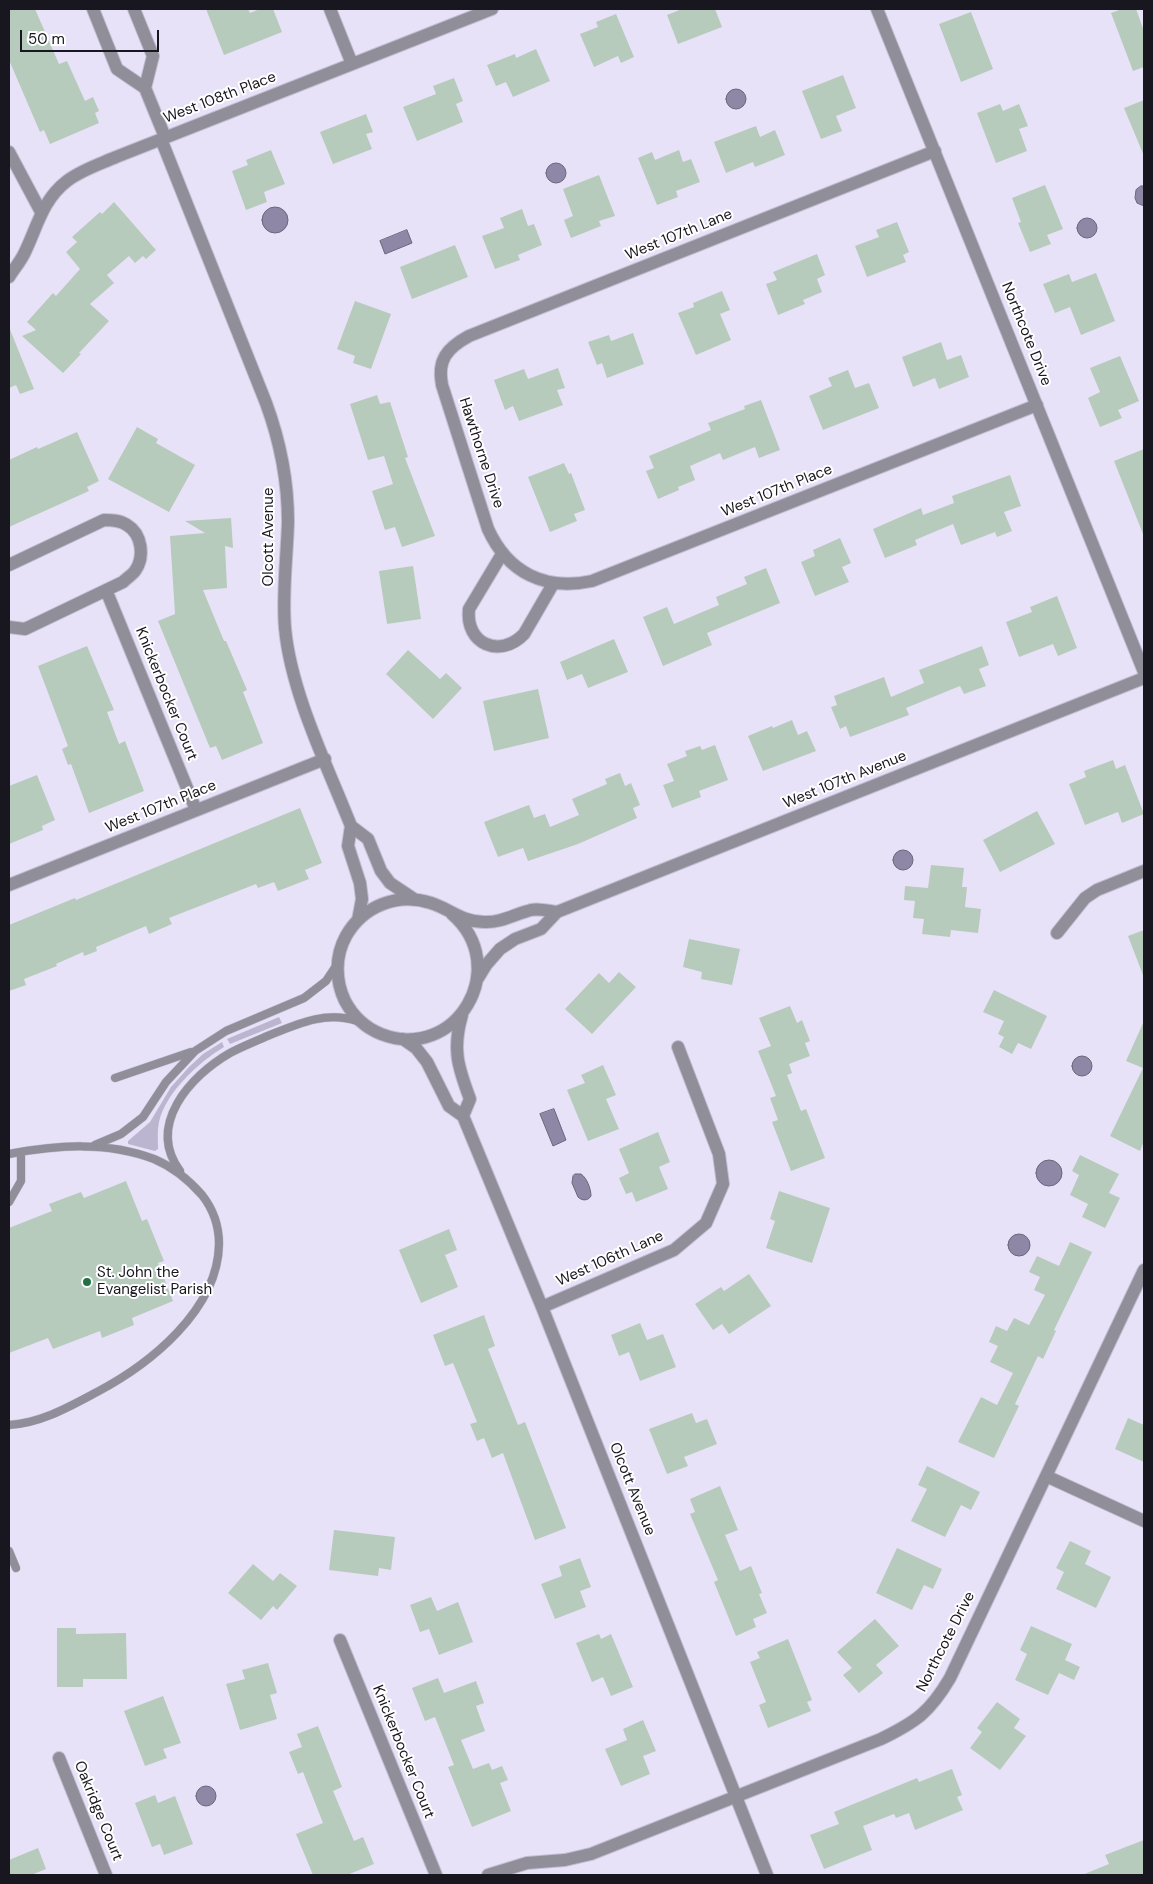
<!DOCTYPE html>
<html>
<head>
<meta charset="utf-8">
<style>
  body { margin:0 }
  #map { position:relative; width:1153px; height:1884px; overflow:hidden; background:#e8e2f9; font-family:"DM Sans",sans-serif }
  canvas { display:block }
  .frame { position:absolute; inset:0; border:10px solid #18161e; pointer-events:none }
  .scale { position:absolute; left:20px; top:30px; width:139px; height:22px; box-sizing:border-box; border:2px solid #18161e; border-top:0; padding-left:6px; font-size:15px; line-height:18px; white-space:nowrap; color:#18161e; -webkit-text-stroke:4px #fff; paint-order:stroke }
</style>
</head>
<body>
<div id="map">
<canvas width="1153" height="1884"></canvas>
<div class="frame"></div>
<div class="scale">50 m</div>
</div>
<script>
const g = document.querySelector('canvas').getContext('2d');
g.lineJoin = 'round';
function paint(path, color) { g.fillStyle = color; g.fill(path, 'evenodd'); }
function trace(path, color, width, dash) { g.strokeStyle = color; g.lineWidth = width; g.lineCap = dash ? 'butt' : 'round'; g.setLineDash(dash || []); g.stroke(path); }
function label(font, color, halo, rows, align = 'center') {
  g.font = font + ' "DM Sans",sans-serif'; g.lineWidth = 4; g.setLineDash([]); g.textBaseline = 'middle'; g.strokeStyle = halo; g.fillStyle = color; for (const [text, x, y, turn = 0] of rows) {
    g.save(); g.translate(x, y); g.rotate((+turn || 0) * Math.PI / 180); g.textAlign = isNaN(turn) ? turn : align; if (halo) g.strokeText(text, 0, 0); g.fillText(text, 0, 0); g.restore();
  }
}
paint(new Path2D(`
  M 279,1017 L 282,1023 L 230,1044 L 227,1039 Z
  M 222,1042 L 224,1047 C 199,1062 166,1092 159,1122 C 157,1131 158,1140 158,1149 L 155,1151 L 128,1144 L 128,1141 L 150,1122 L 171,1087 L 189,1067 L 203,1054 Z`), '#bcb5d0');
const water = new Path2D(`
  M726 99a10 10 0 1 1 20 0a10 10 0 1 1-20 0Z
  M546 173a10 10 0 1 1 20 0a10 10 0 1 1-20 0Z
  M 1141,186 L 1144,186 L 1144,206 L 1137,203 L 1135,198 L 1136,190 Z
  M262 220a13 13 0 1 1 26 0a13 13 0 1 1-26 0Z
  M1077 228a10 10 0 1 1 20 0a10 10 0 1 1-20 0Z
  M 407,230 L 412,243 L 385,254 L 380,241 Z
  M893 860a10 10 0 1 1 20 0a10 10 0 1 1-20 0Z
  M1072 1066a10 10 0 1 1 20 0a10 10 0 1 1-20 0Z
  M 554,1109 L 566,1140 L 553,1146 L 540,1114 Z
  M1036 1173a13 13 0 1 1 26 0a13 13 0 1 1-26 0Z
  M 575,1174 L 581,1174 C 587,1178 591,1189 591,1196 C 588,1201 582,1201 578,1197 L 572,1183 L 573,1176 Z
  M1008 1245a11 11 0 1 1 22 0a11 11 0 1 1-22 0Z
  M196 1796a10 10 0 1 1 20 0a10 10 0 1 1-20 0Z`);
paint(water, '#8f87a6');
trace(water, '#6b657d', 1);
paint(new Path2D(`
  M 9,9 L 35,9 L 59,64 L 67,61 L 85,101 L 93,97 L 99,111 L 95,113 L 99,123 L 50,144 L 44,130 L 40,132 L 9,60 Z
  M 206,9 L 248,9 L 250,13 L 260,9 L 273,9 L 282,32 L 224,55 Z
  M 682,9 L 715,9 L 722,27 L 678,44 L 667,15 Z
  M 1122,9 L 1136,9 L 1144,31 L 1144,67 L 1133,71 L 1111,13 Z
  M 971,12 L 993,69 L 961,82 L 939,24 Z
  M 616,14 L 634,57 L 621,63 L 618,56 L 594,67 L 580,34 L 598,27 L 596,22 Z
  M 536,49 L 550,81 L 513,97 L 506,82 L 496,86 L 487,65 L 515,54 L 516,58 Z
  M 843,75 L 856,108 L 836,116 L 842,131 L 821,139 L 802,91 Z
  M 454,78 L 463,101 L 456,104 L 463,122 L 417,141 L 403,107 L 436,94 L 433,86 Z
  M 1144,100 L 1144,156 L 1124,108 Z
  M 1000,104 L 1003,111 L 1019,104 L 1028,126 L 1019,129 L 1027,151 L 996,163 L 977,113 Z
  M 366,114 L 373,132 L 366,134 L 372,149 L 333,164 L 320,132 Z
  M 756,126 L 760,137 L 775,130 L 785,155 L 755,167 L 753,162 L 726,173 L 714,142 Z
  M 271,150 L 285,184 L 264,192 L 267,202 L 246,210 L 232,171 L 248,165 L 246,160 Z
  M 679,150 L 683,162 L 691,159 L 700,182 L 676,191 L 678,197 L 657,205 L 638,158 L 652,152 L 655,160 Z
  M 599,175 L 615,216 L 599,221 L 601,226 L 571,238 L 564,220 L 573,216 L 563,189 Z
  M 1045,185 L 1063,229 L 1047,235 L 1051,244 L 1030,252 L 1018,223 L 1021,222 L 1012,198 Z
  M 114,202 L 156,250 L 146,259 L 143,256 L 135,263 L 129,256 L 107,275 L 114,283 L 90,304 L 109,321 L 79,353 L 81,354 L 63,373 L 22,336 L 36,330 L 27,322 L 53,293 L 56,296 L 80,269 L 66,252 L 77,242 L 72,237 L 100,212 L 102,214 Z
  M 522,209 L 528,226 L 534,224 L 542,245 L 518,255 L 520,260 L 495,269 L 482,236 L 504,228 L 500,218 Z
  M 897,222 L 909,252 L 903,255 L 906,262 L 867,277 L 855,246 L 879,237 L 876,230 Z
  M 455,245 L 468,277 L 412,299 L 400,267 Z
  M 817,254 L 825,275 L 817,279 L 822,292 L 803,300 L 805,304 L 778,315 L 766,284 L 777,280 L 773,272 Z
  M 1096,273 L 1115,321 L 1081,335 L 1070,307 L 1055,313 L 1043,284 L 1069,274 L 1072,282 Z
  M 722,291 L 730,310 L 720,314 L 731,340 L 696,355 L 678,313 L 694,307 L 693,303 Z
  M 355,301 L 391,314 L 371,369 L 353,363 L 355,356 L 337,349 Z
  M 9,327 L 34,389 L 20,394 L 16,385 L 9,388 Z
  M 633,333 L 644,364 L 607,378 L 602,363 L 597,365 L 588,342 L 609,335 L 611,341 Z
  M 941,342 L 947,360 L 961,355 L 969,377 L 939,389 L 935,378 L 913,387 L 902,357 Z
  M 1120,356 L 1139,401 L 1118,410 L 1122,418 L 1100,427 L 1088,398 L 1100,392 L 1090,368 Z
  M 558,368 L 565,388 L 557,390 L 563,405 L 519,421 L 513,406 L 505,410 L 494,380 L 524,369 L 528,379 Z
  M 848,370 L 855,388 L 869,383 L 879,408 L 823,430 L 809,396 L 832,386 L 828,378 Z
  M 377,395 L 380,404 L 390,402 L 408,457 L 405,458 L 435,536 L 402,547 L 395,527 L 385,530 L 372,491 L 393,484 L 384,456 L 368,460 L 350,404 Z
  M 761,400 L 780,450 L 759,458 L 755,447 L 723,460 L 720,453 L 690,466 L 695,480 L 678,487 L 679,490 L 658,499 L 646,471 L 654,468 L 649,456 L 711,430 L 708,423 L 745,409 L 744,406 Z
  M 137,427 L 158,439 L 156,443 L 195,465 L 169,512 L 108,479 Z
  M 77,432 L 99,481 L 87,487 L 89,491 L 9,527 L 9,460 L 37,447 L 38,449 Z
  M 1144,449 L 1144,534 L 1143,534 L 1114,461 Z
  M 564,463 L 569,474 L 571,473 L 585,510 L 574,514 L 577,521 L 550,532 L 528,477 Z
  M 1010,475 L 1021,506 L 1004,512 L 1012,531 L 997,537 L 995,532 L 961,545 L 953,524 L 915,540 L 917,545 L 885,558 L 873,529 L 921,508 L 923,515 L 954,503 L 952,496 Z
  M 231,518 L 233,548 L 225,546 L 227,588 L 203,590 L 224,641 L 226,641 L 247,690 L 243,692 L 263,743 L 222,760 L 216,746 L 210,748 L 158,621 L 175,614 L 170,536 L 205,533 L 185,521 Z
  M 840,538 L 851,563 L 842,567 L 849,582 L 815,596 L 801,562 L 815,556 L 813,550 Z
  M 413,566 L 421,619 L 387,624 L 379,571 Z
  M 766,568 L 780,603 L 707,633 L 712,645 L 663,666 L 643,617 L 667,607 L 674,624 L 719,605 L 716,597 L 747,584 L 744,577 Z
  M 1057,596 L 1077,648 L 1058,656 L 1053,644 L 1019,657 L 1006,622 L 1032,612 L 1030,607 Z
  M 614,639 L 628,672 L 588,688 L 582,674 L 567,680 L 560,662 Z
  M 87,646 L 114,710 L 107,712 L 119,744 L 125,741 L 144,791 L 89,813 L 71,764 L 68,765 L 62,749 L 68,746 L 38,666 Z
  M 982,646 L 989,665 L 979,669 L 986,686 L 964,694 L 960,686 L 906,708 L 909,715 L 850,737 L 846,726 L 840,729 L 831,707 L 837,705 L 834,696 L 884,677 L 891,697 L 924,683 L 919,670 Z
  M 408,650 L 440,679 L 446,673 L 462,688 L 433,719 L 386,674 Z
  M 538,689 L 549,738 L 494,751 L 483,701 Z
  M 792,720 L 798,735 L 807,731 L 816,751 L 763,771 L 748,736 L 772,726 L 773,728 Z
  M 715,745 L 728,780 L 699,791 L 701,797 L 672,808 L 663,785 L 674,781 L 667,764 L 687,756 L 685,751 L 700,746 L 702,750 Z
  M 1113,760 L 1116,769 L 1125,765 L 1144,814 L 1122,823 L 1118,812 L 1085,825 L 1069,784 L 1086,777 L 1084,771 Z
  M 620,773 L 625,786 L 631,783 L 640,805 L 633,808 L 637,818 L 578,844 L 528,861 L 523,848 L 498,857 L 484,822 L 529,805 L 534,818 L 545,814 L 550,827 L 579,815 L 572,799 L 607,784 L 605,779 Z
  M 37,775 L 55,820 L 42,826 L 43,830 L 9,844 L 9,786 Z
  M 300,808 L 322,863 L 305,870 L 309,879 L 278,891 L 274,882 L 258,888 L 256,884 L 169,918 L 172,924 L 149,934 L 146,926 L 96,947 L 97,951 L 84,956 L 83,952 L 56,964 L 57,966 L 24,979 L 26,985 L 9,991 L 9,925 L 75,898 L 76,900 Z
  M 1037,811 L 1055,844 L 1000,872 L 983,840 Z
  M 931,865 L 964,868 L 962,887 L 967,887 L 965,907 L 981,909 L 978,933 L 951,930 L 950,937 L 922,934 L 924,919 L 913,918 L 915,901 L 904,900 L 905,886 L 928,888 Z
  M 1144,930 L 1144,975 L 1143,975 L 1128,936 Z
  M 689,939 L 740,949 L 732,985 L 701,979 L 702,972 L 683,967 Z
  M 619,972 L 636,987 L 592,1034 L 565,1009 L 599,973 L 609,983 Z
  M 994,990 L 1047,1016 L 1031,1049 L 1018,1043 L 1012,1054 L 999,1047 L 1004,1037 L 998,1034 L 1004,1021 L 983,1012 Z
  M 790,1006 L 797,1023 L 802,1020 L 810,1041 L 805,1043 L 810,1056 L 789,1064 L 792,1073 L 787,1075 L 801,1111 L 806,1109 L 825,1158 L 791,1171 L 772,1122 L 778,1120 L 770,1098 L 776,1096 L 758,1051 L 771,1046 L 759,1018 Z
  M 1144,1021 L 1144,1141 L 1140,1151 L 1110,1136 L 1143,1068 L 1126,1061 Z
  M 603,1065 L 616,1095 L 606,1099 L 619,1129 L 588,1141 L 567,1090 L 585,1083 L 581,1075 Z
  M 658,1132 L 670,1162 L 659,1167 L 668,1189 L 636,1202 L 632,1192 L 626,1194 L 619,1178 L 629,1173 L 619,1149 Z
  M 1080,1155 L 1119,1174 L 1109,1193 L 1120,1198 L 1105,1228 L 1082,1217 L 1088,1204 L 1070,1195 L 1079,1175 L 1072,1171 Z
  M 126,1181 L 142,1221 L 147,1219 L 164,1261 L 158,1263 L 173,1301 L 132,1318 L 134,1325 L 102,1338 L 100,1331 L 53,1349 L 48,1338 L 9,1353 L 9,1228 L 52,1211 L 49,1204 L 81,1192 L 84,1198 Z
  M 779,1191 L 830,1208 L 812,1263 L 766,1248 L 775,1221 L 770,1219 Z
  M 449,1229 L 457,1250 L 445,1255 L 458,1287 L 421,1303 L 399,1250 Z
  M 1070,1242 L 1092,1252 L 1054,1330 L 1056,1331 L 1043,1359 L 1038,1356 L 1015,1404 L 1019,1406 L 994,1458 L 958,1442 L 981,1397 L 997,1405 L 1013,1373 L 990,1362 L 998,1346 L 989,1342 L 996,1326 L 1007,1331 L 1014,1318 L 1029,1325 L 1045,1295 L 1034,1290 L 1040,1277 L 1029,1272 L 1037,1256 L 1059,1266 Z
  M 749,1274 L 771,1306 L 729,1334 L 722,1324 L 713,1330 L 695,1304 L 721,1287 L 724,1291 Z
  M 484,1315 L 495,1346 L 488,1349 L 518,1425 L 525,1422 L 566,1528 L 535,1540 L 503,1453 L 492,1458 L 484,1438 L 477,1441 L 470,1424 L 477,1422 L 464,1390 L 453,1363 L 445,1366 L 433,1335 Z
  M 640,1323 L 647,1340 L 663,1334 L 676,1367 L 640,1381 L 629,1352 L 619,1356 L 611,1335 Z
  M 692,1413 L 696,1423 L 707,1419 L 717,1444 L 684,1457 L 688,1466 L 667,1474 L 649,1429 Z
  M 1128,1418 L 1144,1425 L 1144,1462 L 1115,1449 Z
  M 927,1466 L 980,1492 L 971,1510 L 961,1505 L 945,1537 L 911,1521 L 927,1489 L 918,1485 Z
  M 720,1486 L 738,1530 L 725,1535 L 740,1571 L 751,1566 L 762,1593 L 759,1594 L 767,1613 L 753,1619 L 756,1627 L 736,1636 L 714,1582 L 718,1580 L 690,1514 L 695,1512 L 690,1499 Z
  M 334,1530 L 395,1537 L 391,1570 L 379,1568 L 378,1576 L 329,1570 Z
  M 1070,1541 L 1091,1551 L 1085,1564 L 1111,1577 L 1096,1608 L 1056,1589 L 1064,1572 L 1056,1568 Z
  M 897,1548 L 942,1569 L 933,1589 L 924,1585 L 912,1610 L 876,1593 Z
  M 580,1558 L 591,1587 L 580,1591 L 586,1607 L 555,1619 L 541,1584 L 562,1576 L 559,1566 Z
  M 253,1564 L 273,1581 L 280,1573 L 297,1586 L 277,1610 L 273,1606 L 261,1620 L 228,1593 Z
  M 431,1597 L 437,1611 L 458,1602 L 473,1642 L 439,1655 L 429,1629 L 420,1632 L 410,1605 Z
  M 875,1619 L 899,1646 L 876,1665 L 883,1673 L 859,1693 L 843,1675 L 852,1668 L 837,1652 Z
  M 1031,1626 L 1072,1644 L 1065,1660 L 1080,1667 L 1074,1680 L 1059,1673 L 1048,1695 L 1015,1680 L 1027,1654 L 1020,1650 Z
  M 57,1628 L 76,1628 L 76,1634 L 126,1633 L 127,1679 L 83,1679 L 83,1687 L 57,1687 Z
  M 599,1634 L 601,1639 L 611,1634 L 633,1687 L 611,1696 L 603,1677 L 592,1682 L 576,1643 Z
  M 788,1639 L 812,1700 L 807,1702 L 811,1711 L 768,1728 L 759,1705 L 766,1702 L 750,1662 L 760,1658 L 757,1652 Z
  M 268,1663 L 277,1693 L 270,1695 L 277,1719 L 240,1730 L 226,1684 L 245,1679 L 242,1670 Z
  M 438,1678 L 444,1693 L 476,1681 L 484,1703 L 476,1706 L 485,1731 L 461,1740 L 473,1769 L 489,1763 L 492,1770 L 502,1766 L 508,1780 L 500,1783 L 511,1811 L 472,1827 L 448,1767 L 454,1765 L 435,1717 L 425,1721 L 412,1688 Z
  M 163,1696 L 181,1743 L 163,1749 L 167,1758 L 145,1766 L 124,1711 Z
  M 997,1702 L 1020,1719 L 1014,1728 L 1026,1736 L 1000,1770 L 970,1748 L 982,1732 L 977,1728 Z
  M 643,1720 L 656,1751 L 643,1756 L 650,1774 L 621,1786 L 605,1749 L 627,1740 L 623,1729 Z
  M 318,1726 L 342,1787 L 333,1791 L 354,1841 L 363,1837 L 374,1864 L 347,1875 L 313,1875 L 296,1834 L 323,1823 L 303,1772 L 298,1774 L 289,1752 L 302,1747 L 297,1734 Z
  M 952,1769 L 962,1795 L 957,1797 L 963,1810 L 915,1830 L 909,1813 L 896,1818 L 894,1814 L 863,1826 L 872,1850 L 824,1869 L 810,1835 L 839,1824 L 834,1812 L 917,1778 L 919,1782 Z
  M 155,1795 L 158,1803 L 175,1796 L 193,1844 L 164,1855 L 160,1844 L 152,1847 L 135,1803 Z
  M 1144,1840 L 1144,1875 L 1082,1875 L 1109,1864 L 1105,1855 Z
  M 38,1848 L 46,1869 L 31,1875 L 9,1875 L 9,1860 Z`), '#b6cbbb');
const service = new Path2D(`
  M 115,1078 L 191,1052
  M 95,1145 L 121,1134 L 143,1117 L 166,1082 L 195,1051 L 226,1031 L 304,998 L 326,981 L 336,966
  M 9,1154 C 57,1145 108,1141 154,1159 C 173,1167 188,1179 202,1195 C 213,1209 219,1226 219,1244 C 218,1310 150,1364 97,1392 C 69,1407 41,1423 9,1425
  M 180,1171 C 146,1125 190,1076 230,1053 C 241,1047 254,1042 265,1037 C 295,1025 325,1010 357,1021
  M 9,1202 L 21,1181 L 21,1152
  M 9,1551 L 16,1568`);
const minor = new Path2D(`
  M 93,9 L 117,69 L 145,88 L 165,137
  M 134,9 L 153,56 L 145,88
  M 330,9 L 352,64
  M 877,9 L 1144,672
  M 161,139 L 266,403 C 280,441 288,481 288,522 C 287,557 282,593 285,628 C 291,693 327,765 351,826 L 368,839 L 381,871 L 390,883 L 414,899
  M 935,151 L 469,336 C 447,348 437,360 442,385 L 488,529 C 508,573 545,591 592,581 L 1037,405
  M 9,152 L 41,212
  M 9,277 C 14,269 20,262 24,254 C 37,228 42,200 67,181 C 81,170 100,164 116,157 L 492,9
  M 502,554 L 469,609 C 465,644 500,659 524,634 L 553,584
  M 9,565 L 104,520 C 111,520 120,520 127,525 C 142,534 145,557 135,571 C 132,575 127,578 123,582 L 25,629 L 9,627
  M 106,590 L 196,810
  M 351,826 L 348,846 L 360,883 L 362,899 L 358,920
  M 9,885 L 325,759
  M 452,914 C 513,967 456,1063 381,1034 C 366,1028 353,1016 345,1001 C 335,980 335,956 346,936 C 363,906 398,892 431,903 C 450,909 462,922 484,922 C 501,923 515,914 531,910 C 539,908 549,911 557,912
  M 1057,933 L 1085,898 L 1097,890 L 1144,871
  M 478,978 L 486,965 L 500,949 L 515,939 L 541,929 L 557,912 L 1144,678
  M 462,1015 C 452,1049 458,1067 470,1099 L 463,1116
  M 403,1039 L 416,1048 L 427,1062 L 449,1106 L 463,1116 L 542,1307 L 767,1875
  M 542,1307 L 674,1250 L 706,1223 L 723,1184 L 719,1154 L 678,1047
  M 1046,1476 L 1144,1521
  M 340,1640 L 436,1875
  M 59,1758 L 106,1875
  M 488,1875 L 527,1863 L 565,1860 L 591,1854 L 881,1739 C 916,1722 930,1712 950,1678 L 1144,1270`);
trace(service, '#c3bdd2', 9);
trace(minor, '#c3bdd2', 14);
trace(service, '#908e98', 8);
trace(minor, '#908e98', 12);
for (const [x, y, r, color] of [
  [87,1282,5,"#217243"]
]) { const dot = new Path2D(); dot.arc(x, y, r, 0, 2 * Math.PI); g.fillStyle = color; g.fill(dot); trace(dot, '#fff', 2); }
label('15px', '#18161e', '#fff', [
  ["West 108th Place",220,98,-21],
  ["West 107th Lane",679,235,-22],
  ["Northcote Drive",1026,334,68],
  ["Hawthorne Drive",481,453,72],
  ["West 107th Place",777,491,-22],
  ["Olcott Avenue",269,537,-90],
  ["Knickerbocker Court",166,694,68],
  ["West 107th Avenue",845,780,-22],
  ["West 107th Place",161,807,-22],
  ["West 106th Lane",610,1259,-24],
  ["Olcott Avenue",632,1489,68],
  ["Northcote Drive",946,1642,-63],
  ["Knickerbocker Court",403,1752,68],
  ["Oakridge Court",98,1811,68]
]);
label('15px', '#18161e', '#fff', [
  ["St. John the",97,1273],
  ["Evangelist Parish",97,1290]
], 'left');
</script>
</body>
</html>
